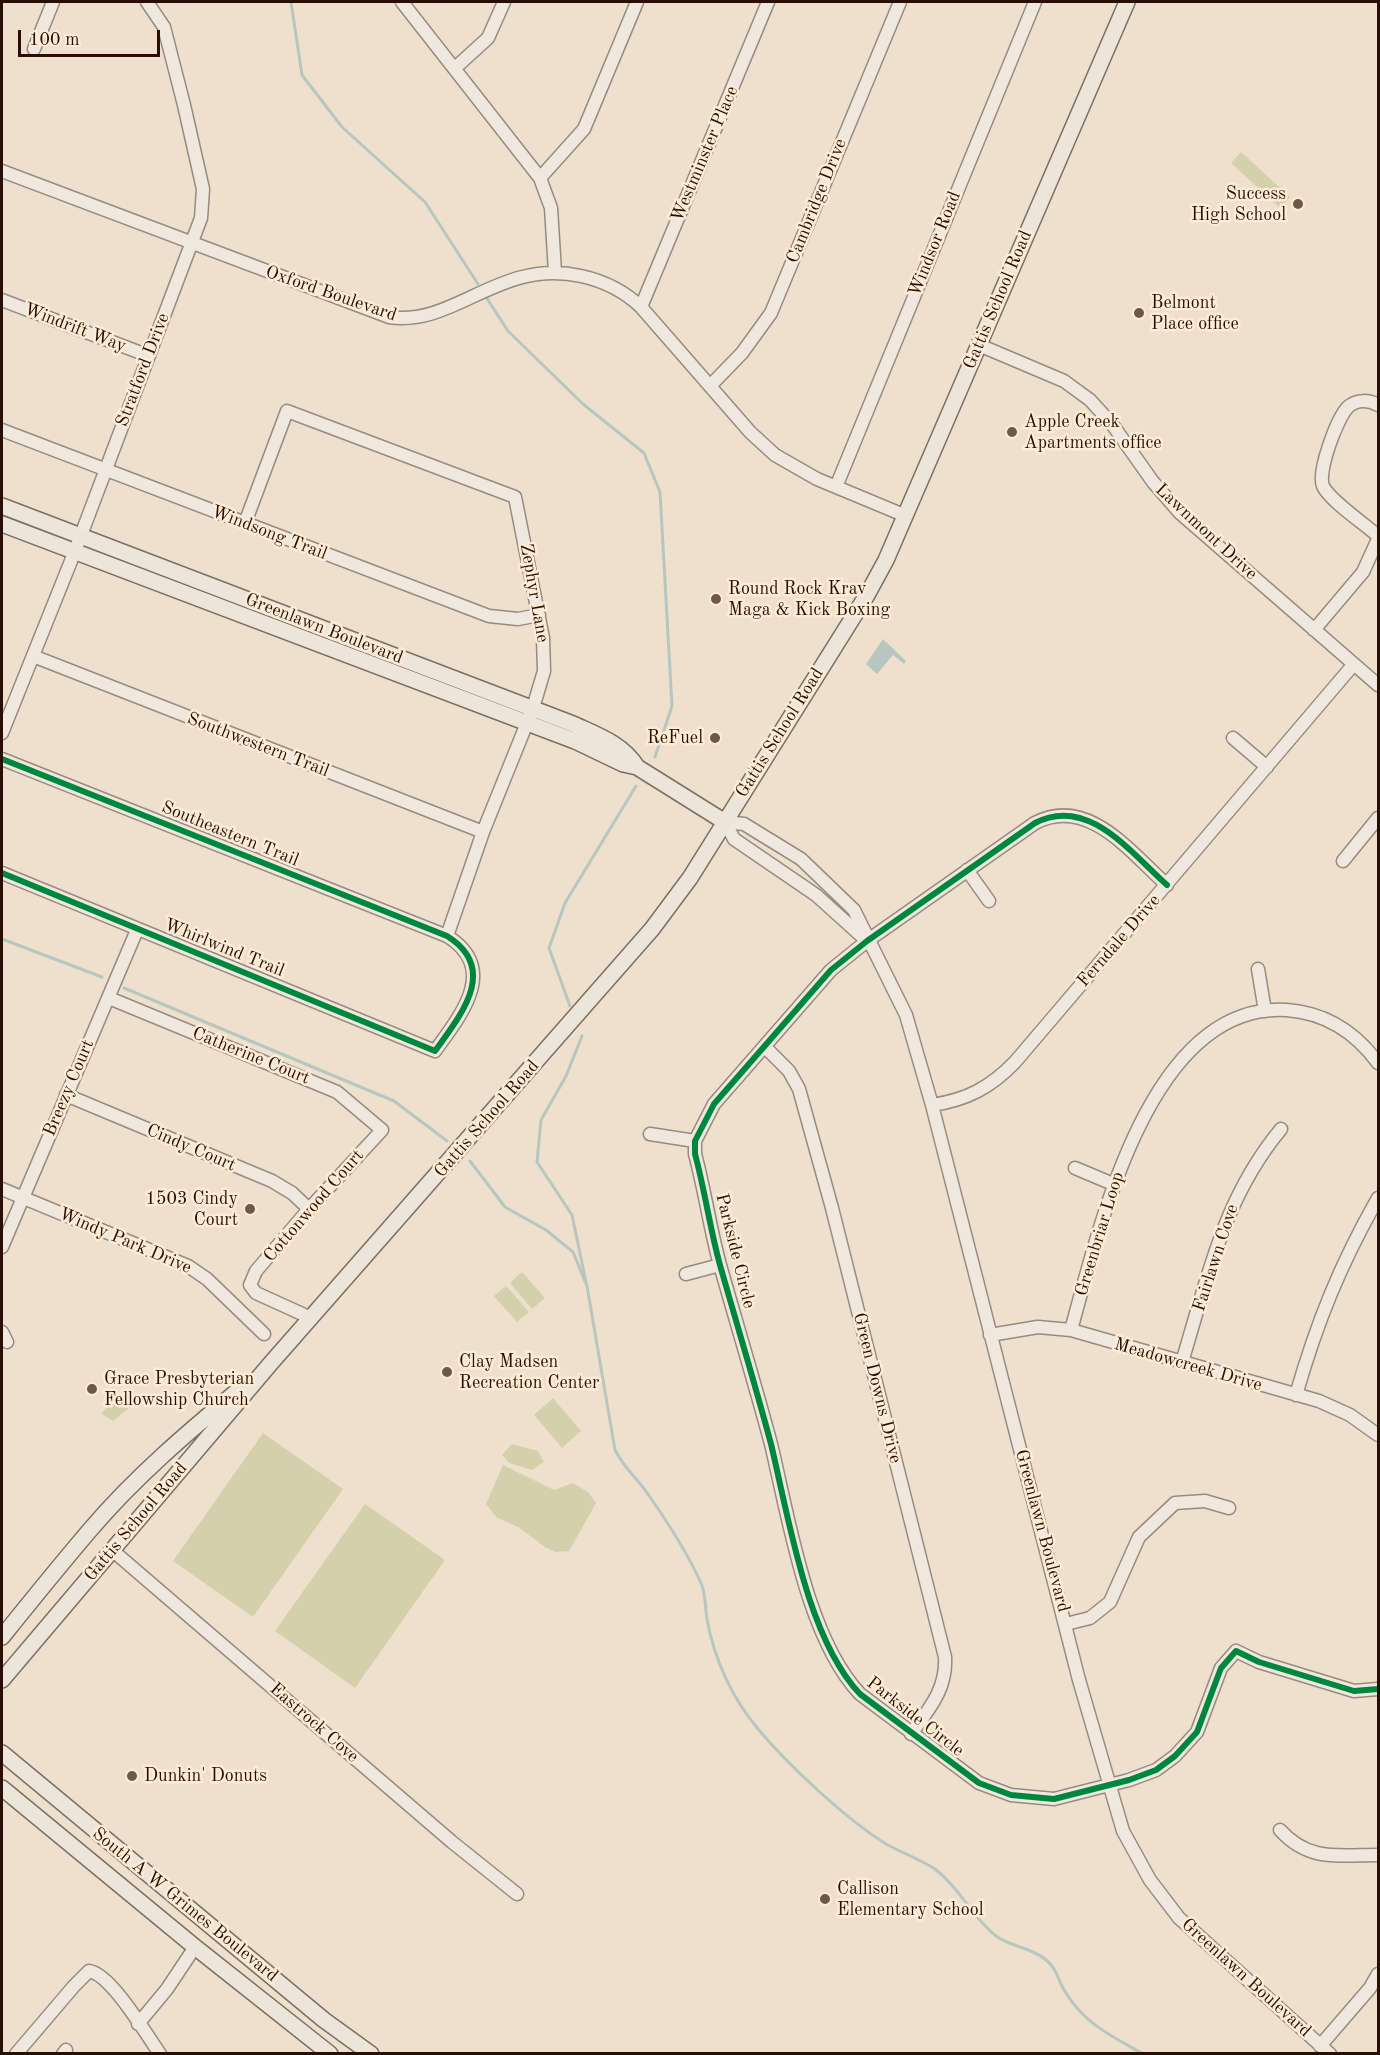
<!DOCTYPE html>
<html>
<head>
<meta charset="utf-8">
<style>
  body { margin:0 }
  #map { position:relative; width:1380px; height:2055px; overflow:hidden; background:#eee0cd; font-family:"Old Standard TT",serif }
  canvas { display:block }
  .frame { position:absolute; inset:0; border:3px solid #280e04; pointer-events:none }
  .scale { position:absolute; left:18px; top:30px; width:142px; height:27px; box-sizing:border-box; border:3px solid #280e04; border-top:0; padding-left:8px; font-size:18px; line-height:21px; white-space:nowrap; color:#280e04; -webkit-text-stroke:4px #fcecd6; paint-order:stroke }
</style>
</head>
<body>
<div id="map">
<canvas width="1380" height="2055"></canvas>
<div class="frame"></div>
<div class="scale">100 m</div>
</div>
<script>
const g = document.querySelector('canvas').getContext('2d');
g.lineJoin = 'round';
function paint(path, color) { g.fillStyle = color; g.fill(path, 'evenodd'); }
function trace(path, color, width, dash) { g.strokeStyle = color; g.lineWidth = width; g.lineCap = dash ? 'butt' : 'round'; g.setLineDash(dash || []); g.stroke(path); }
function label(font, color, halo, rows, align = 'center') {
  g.font = font + ' "Old Standard TT",serif'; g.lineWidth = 5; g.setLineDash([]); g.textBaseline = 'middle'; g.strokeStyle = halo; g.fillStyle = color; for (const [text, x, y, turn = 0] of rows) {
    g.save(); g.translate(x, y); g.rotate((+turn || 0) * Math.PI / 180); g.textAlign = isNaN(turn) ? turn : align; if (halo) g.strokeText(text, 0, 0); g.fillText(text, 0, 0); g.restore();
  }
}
paint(new Path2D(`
  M 1241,152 L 1290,197 L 1280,208 L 1231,163 Z
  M 522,1272 L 545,1298 L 532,1309 L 510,1283 Z
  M 506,1286 L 529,1312 L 517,1322 L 494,1296 Z
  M 124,1394 L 133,1405 L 113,1421 L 102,1414 L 103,1411 Z
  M 553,1398 L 581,1431 L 562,1448 L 534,1415 Z
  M 263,1433 L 343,1489 L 253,1617 L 173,1561 Z
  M 512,1444 L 538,1451 L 544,1462 L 532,1470 L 509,1463 L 502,1455 Z
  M 503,1465 L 554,1490 L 573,1483 L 588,1492 L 596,1503 L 569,1551 L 555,1552 L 545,1547 L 518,1527 L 496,1517 L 486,1504 Z
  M 365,1504 L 445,1560 L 355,1688 L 275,1631 Z`), '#d5d0ac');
paint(new Path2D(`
  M 883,639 L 906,661 L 904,664 L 893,655 L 877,674 L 866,664 Z`), '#b7c7bf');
trace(new Path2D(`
  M 291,2 L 302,75 L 342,127 L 425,202 L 478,284
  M 486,297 L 508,331 L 583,404 L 644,453 L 660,492 L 672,706 L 655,757
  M 2,939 L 102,977
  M 124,988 L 394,1101 L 447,1141
  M 570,1006 L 549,948 L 565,903 L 636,786
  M 582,1036 L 566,1076 L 541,1120 L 537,1162 L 572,1215 L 586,1282
  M 470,1161 L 505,1207 L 546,1230 L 573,1252 L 587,1286 L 615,1450 C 625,1469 633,1474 645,1490 C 665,1518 687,1552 701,1583 C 706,1594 705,1608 707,1619 C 714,1659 732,1698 758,1729 C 789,1766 846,1819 886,1844 C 902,1853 920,1859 935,1869 C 959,1887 972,1917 996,1936 C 1011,1947 1030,1947 1045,1959 C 1057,1968 1058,1981 1066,1993 C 1086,2025 1112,2036 1143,2054`), '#b7c7bf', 3);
const minor = new Path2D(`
  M 402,2 L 540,178 L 551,208 L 555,272
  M 34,49 L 53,2
  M 455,68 L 488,38 L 504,2
  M 2,171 L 389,317 C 455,327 499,258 581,276 C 604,281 624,291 641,307 L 750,432 L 775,455 L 817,479 L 906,516
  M 540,178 L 584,129 L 637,2
  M 2,300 L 149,356
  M 641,307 L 768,2
  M 979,345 L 1064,381 L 1090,400 L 1112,424 L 1153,482 L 1180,513 L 1378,685
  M 710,386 L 742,353 L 771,313 L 900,2
  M 1378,405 C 1369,400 1357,399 1348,407 C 1337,418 1317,472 1323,486 C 1330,501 1365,524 1378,536
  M 2,430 L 489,616 L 518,619 L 539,615
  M 836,487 L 1035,2
  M 245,523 L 287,411 L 515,497 L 543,638 L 544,671 L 533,708 L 483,832 L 447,936
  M 1314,630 L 1363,572 L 1378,539
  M 33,656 L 483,832
  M 2,733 L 75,551 L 201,218 L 203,189 L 184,105 L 164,27 L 147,2
  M 1233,738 L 1267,767
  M 2,759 L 447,936 C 500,969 460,1016 435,1051 L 2,873
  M 725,822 L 744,824 L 801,859 L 854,910 L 906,1015 L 932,1105 L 1079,1680 L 1123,1831 L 1150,1880 L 1179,1918 L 1330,2054
  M 725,822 L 734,839 L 816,895 L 867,941
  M 1343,861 L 1378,818
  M 967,870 L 989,901
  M 1167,885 C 1131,853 1088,795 1035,823 L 867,941 L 831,970 L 714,1104 L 695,1141 L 695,1154 C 705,1191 710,1229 720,1265 C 737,1325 755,1384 771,1444 C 789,1519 807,1638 860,1694 L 979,1783 L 1011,1795 L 1054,1799 L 1129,1780 L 1156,1770 L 1175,1756 L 1197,1732 L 1221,1668 L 1236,1651 L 1259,1662 L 1354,1691 L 1378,1689
  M 1258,969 L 1265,1011
  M 109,998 L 337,1092 L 382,1130 L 309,1209 L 256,1271 L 250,1285 L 256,1293 L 311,1318
  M 765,1047 L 789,1071 L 799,1089 L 832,1208 L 945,1657 C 947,1689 929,1709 911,1734
  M 66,1095 L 272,1181 L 292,1193 L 309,1209
  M 932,1105 C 967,1100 991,1087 1015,1062 L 1354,664
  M 650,1134 L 695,1141
  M 1075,1168 L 1113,1184
  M 2,1189 L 188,1266 L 207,1279 L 264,1334
  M 2,1247 L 137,930
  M 686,1274 L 720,1265
  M 1071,1330 C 1099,1230 1149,1001 1287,1010 C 1326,1013 1356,1033 1378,1063
  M 2,1332 L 7,1342
  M 990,1335 L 1038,1327 L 1071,1330 L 1319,1401 L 1350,1415 L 1378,1435
  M 1182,1362 C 1208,1277 1223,1199 1281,1129
  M 1296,1395 C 1317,1322 1340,1265 1378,1198
  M 112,1550 L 452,1842 L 517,1894
  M 1066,1624 L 1090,1618 L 1110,1602 L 1139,1537 L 1175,1503 L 1205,1501 L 1229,1508
  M 1280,1830 C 1309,1862 1338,1855 1378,1855
  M 138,2024 L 167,1989 L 195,1947
  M 1320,2046 L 1370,1988 L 1378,1974
  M 16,2054 L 74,1986 L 89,1971 C 111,1974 146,2034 160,2054
  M 63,2054 L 66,2050`);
const major = new Path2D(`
  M 2,506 L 573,724 C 597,735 623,744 637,767
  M 2,524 L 575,741 L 623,764 L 637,767 L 725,822
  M 2,1637 C 31,1601 60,1565 90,1530 C 135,1477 188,1432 241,1388
  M 2,1680 L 271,1363 L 652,929 L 690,878 L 867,595 L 886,560 L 1127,2
  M 2,1753 L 324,2020 L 371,2054
  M 2,1788 L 195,1947 L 330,2054`);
trace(minor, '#978b80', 15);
trace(major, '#7a6f65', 18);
trace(minor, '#f0e8df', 12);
trace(major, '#ede5da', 15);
trace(new Path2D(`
  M 2,759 L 447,936 C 500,969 460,1016 435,1051 L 2,873
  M 1167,885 C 1131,853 1088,795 1035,823 L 867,941 L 831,970 L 714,1104 L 695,1141 L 695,1154 C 705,1191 710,1229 720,1265 C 737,1325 755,1384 771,1444 C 789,1519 807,1638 860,1694 L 979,1783 L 1011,1795 L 1054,1799 L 1129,1780 L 1156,1770 L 1175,1756 L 1197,1732 L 1221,1668 L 1236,1651 L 1259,1662 L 1354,1691 L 1378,1689`), '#00873e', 6);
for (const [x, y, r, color] of [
  [1298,204,6,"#6d584a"],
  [1139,313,6,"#6d584a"],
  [1012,432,6,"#6d584a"],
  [716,599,6,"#6d584a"],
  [715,738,6,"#6d584a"],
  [250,1209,6,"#6d584a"],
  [447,1372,6,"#6d584a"],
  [92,1389,6,"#6d584a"],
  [132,1776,6,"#6d584a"],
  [825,1899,6,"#6d584a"]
]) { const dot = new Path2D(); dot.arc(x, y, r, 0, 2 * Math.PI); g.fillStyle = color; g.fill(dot); trace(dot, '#fcecd6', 2); }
label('18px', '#280e04', '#fcecd6', [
  ["Westminster Place",705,154,-67],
  ["Cambridge Drive",817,201,-68],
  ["Windsor Road",935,244,-68],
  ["Oxford Boulevard",331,294,19],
  ["Gattis School Road",998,300,-67],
  ["Windrift Way",75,328,21],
  ["Stratford Drive",143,370,-69],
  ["Lawnmont Drive",1206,532,43],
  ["Windsong Trail",269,533,21],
  ["Zephyr Lane",534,593,80],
  ["Greenlawn Boulevard",324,629,21],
  ["Gattis School Road",780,733,-58],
  ["Southwestern Trail",258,745,21],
  ["Southeastern Trail",230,834,22],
  ["Ferndale Drive",1119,941,-49],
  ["Whirlwind Trail",224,948,22],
  ["Catherine Court",251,1056,22],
  ["Breezy Court",69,1088,-67],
  ["Gattis School Road",487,1119,-49],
  ["Cindy Court",191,1148,23],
  ["Cottonwood Court",314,1206,-49],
  ["Greenbriar Loop",1100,1234,-73],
  ["Windy Park Drive",125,1241,23],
  ["Parkside Circle",735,1251,76],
  ["Fairlawn Cove",1216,1258,-72],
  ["Meadowcreek Drive",1188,1365,16],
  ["Green Downs Drive",877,1388,76],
  ["Gattis School Road",136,1522,-50],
  ["Greenlawn Boulevard",1042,1531,75],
  ["Parkside Circle",915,1717,38],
  ["Eastrock Cove",314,1723,41],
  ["South A W Grimes Boulevard",185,1905,39],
  ["Greenlawn Boulevard",1246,1978,42]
]);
label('18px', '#280e04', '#fcecd6', [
  ["Success",1286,194,"right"],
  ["High School",1286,215,"right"],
  ["Belmont",1151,303],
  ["Place office",1151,324],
  ["Apple Creek",1024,422],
  ["Apartments office",1024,443],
  ["Round Rock Krav",728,589],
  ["Maga & Kick Boxing",728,610],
  ["ReFuel",703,738,"right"],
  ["1503 Cindy",238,1199,"right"],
  ["Court",238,1220,"right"],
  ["Clay Madsen",459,1362],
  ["Recreation Center",459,1383],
  ["Grace Presbyterian",104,1379],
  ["Fellowship Church",104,1400],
  ["Dunkin' Donuts",144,1776],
  ["Callison",837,1889],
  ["Elementary School",837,1910]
], 'left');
</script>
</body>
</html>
